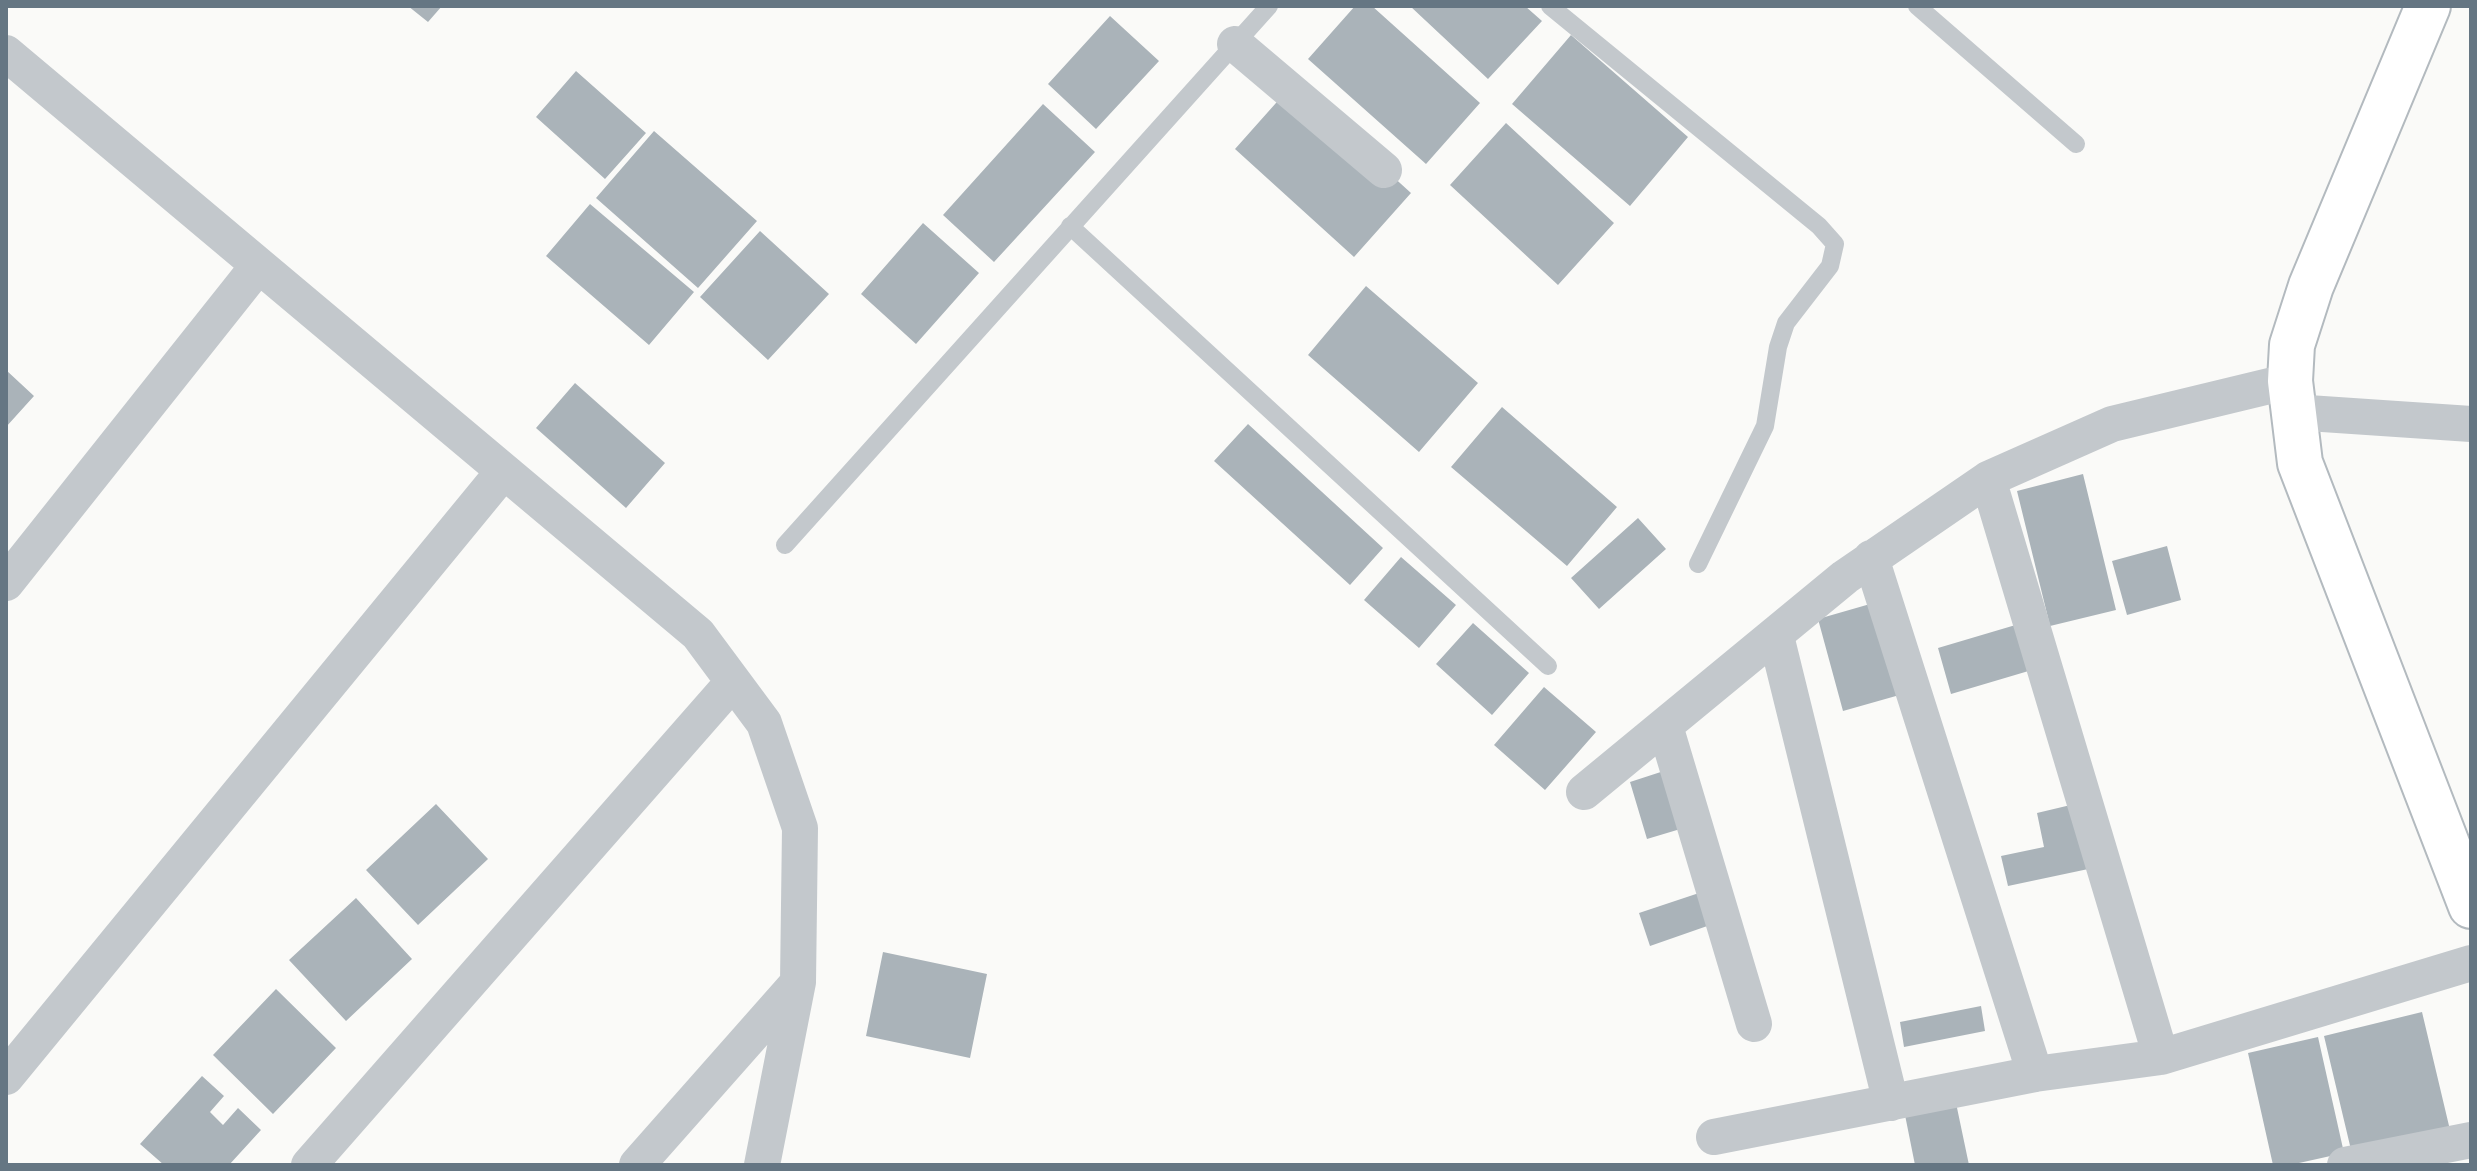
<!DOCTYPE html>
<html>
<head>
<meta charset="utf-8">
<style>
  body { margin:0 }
  #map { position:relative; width:2477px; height:1171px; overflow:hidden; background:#fafaf8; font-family:"DM Sans",sans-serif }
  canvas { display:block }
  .frame { position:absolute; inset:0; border:8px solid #657683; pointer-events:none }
</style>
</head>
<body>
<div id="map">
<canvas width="2477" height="1171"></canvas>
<div class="frame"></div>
</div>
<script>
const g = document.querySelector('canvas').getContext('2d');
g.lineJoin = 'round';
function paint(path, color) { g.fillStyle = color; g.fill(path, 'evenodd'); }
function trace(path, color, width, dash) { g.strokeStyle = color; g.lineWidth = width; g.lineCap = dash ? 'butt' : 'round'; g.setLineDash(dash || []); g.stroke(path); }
paint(new Path2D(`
  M 408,6 L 442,6 L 428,22 Z
  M 1355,6 L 1372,6 L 1480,103 L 1426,164 L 1308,59 Z
  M 1410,6 L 1525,6 L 1542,21 L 1488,79 Z
  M 1110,16 L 1159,61 L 1096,129 L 1048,84 Z
  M 1571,35 L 1688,137 L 1630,206 L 1512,104 Z
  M 576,71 L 646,133 L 605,179 L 536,117 Z
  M 1292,85 L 1411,193 L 1354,257 L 1235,149 Z
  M 1043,104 L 1095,152 L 994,262 L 943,215 Z
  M 1506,123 L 1614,223 L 1558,285 L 1450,185 Z
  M 654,131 L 757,221 L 698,288 L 596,198 Z
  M 590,204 L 694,292 L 649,345 L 546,256 Z
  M 923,223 L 979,273 L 916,344 L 861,294 Z
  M 760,231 L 829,294 L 768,360 L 700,297 Z
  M 1366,286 L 1478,383 L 1419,452 L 1308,355 Z
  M 6,370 L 34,396 L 6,427 Z
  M 575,383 L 665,463 L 626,508 L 536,428 Z
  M 1502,407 L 1617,507 L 1567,566 L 1451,467 Z
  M 1248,424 L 1383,548 L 1350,585 L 1214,461 Z
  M 2083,474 L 2116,610 L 2050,626 L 2017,491 Z
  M 1638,518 L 1666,549 L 1599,609 L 1571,578 Z
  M 2167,546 L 2181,600 L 2127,615 L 2112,561 Z
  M 1401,557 L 1456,605 L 1419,648 L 1364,600 Z
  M 1877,602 L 1903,694 L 1843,711 L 1818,619 Z
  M 2029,621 L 2042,667 L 1951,694 L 1938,648 Z
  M 1473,623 L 1529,673 L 1492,715 L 1436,664 Z
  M 1544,687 L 1596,732 L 1545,790 L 1494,745 Z
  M 1670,769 L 1687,827 L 1647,839 L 1630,782 Z
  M 2079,803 L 2093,868 L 2008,886 L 2001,856 L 2044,847 L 2037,813 Z
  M 436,804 L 488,859 L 418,925 L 366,870 Z
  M 1702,892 L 1713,924 L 1650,946 L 1639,913 Z
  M 356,898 L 412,959 L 346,1021 L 289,960 Z
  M 883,952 L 987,974 L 970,1058 L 866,1036 Z
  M 276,989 L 336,1048 L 273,1114 L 213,1055 Z
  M 1981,1006 L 1985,1031 L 1904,1047 L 1900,1022 Z
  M 2422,1012 L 2450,1130 L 2352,1154 L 2324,1036 Z
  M 2318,1037 L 2344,1153 L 2290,1165 L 2273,1165 L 2248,1053 Z
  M 202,1076 L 224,1096 L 210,1112 L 223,1125 L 238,1108 L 261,1130 L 229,1165 L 164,1165 L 140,1144 Z
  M 1956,1103 L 1969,1165 L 1915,1165 L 1905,1115 Z`), '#aab3b9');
const secondary = new Path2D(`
  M 2428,6 L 2311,286 L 2292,345 L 2290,381 L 2300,463 L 2471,906`);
trace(secondary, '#b3babf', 48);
trace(new Path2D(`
  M 1550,6 L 1819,226 L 1835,244 L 1830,266 L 1786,323 L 1778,347 L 1765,426 L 1698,564
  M 1917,6 L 2076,144
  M 1070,226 L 1548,666
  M 785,545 L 1269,6`), '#c3c8cc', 18);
trace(new Path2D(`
  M 1235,44 L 1384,170
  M 6,53 L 698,634 L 764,723 L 800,828 L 798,982 L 762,1165
  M 2293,412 L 2471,424
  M 1988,479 L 2161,1057
  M 1871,558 L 2035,1074
  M 6,583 L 258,266
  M 1776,636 L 1891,1103
  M 1665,726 L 1754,1024
  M 1584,792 L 1845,577 L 1988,479 L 2112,424 L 2290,381
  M 6,1077 L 503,472
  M 1714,1137 L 2035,1074 L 2161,1057 L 2471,963
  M 309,1165 L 733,682
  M 637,1165 L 797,984
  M 2345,1165 L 2471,1140`), '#c3c8cc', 36);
trace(secondary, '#fff', 44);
</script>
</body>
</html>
